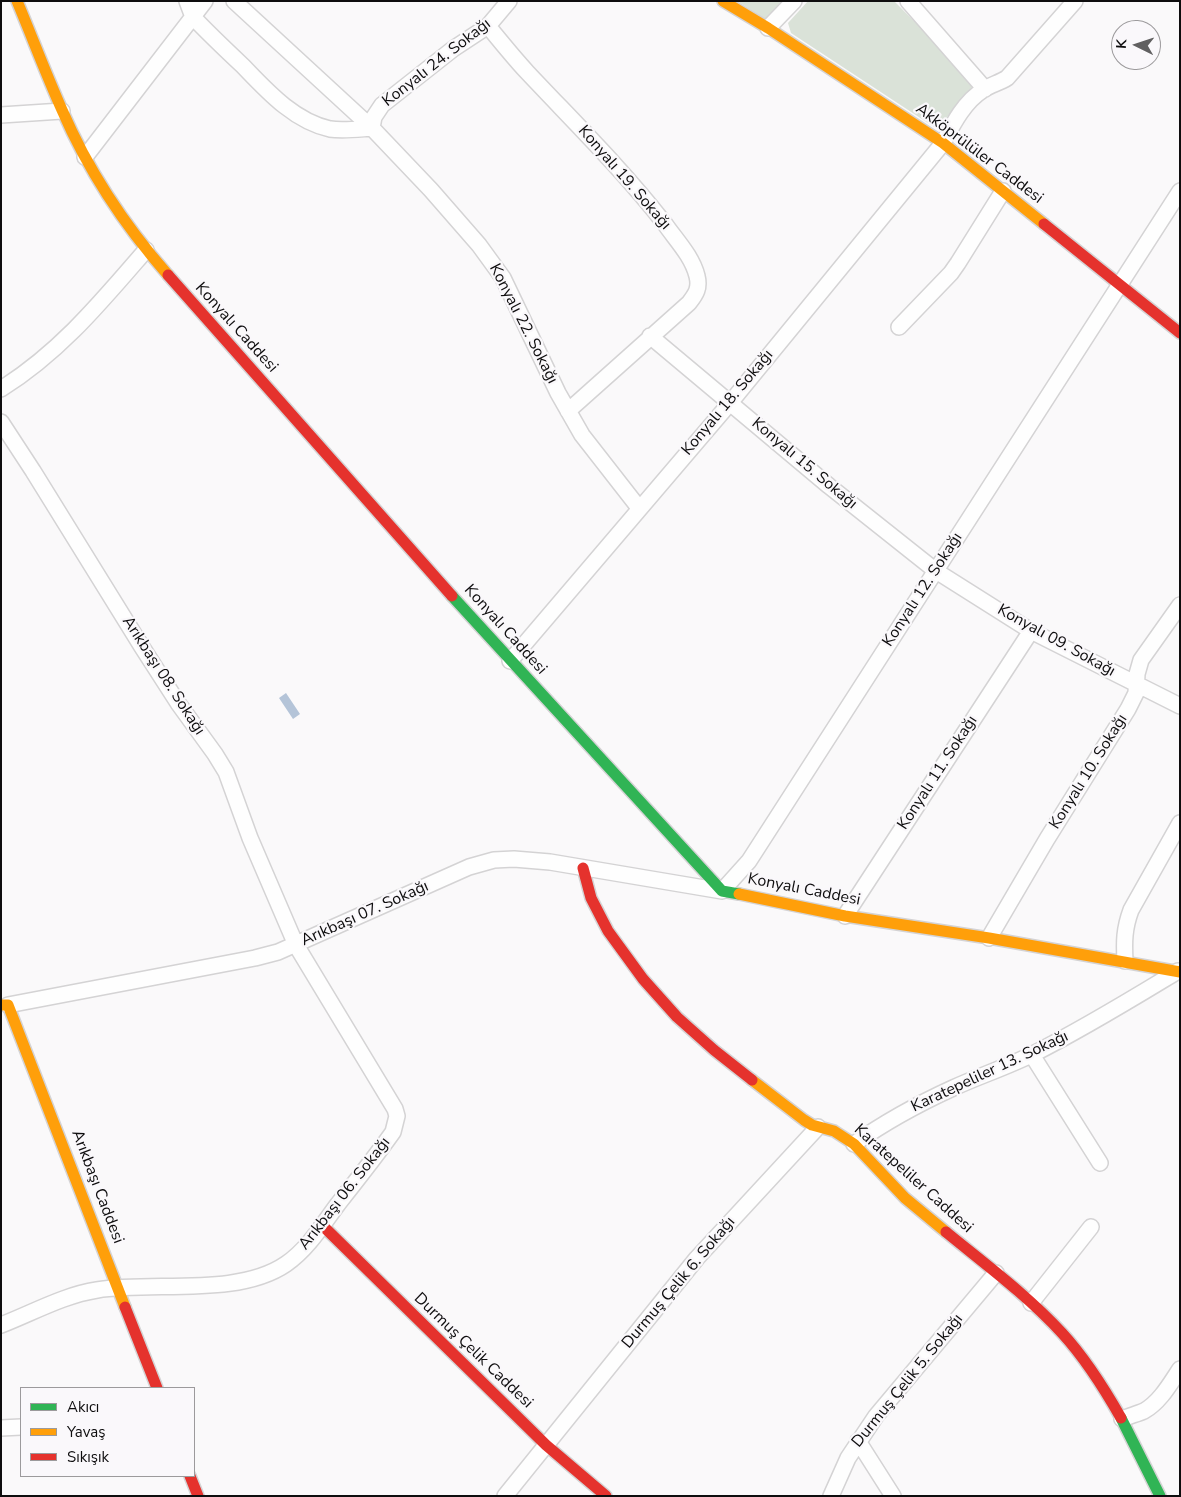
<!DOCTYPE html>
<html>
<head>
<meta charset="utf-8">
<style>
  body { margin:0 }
  #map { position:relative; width:1181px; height:1497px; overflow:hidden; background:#faf9fa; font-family:"Nunito Sans",sans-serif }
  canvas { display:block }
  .frame { position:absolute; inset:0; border:2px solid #0e0d0e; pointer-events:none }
  .legend { position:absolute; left:20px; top:1387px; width:175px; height:90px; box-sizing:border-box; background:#faf8fb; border:1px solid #9c9a9c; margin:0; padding:6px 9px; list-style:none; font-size:15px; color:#0e0d0e }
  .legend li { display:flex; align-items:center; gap:10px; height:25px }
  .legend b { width:25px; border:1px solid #9c9a9c }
  .north { position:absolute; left:1111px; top:20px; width:50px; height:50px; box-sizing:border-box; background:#faf8fb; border:1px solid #9c9a9c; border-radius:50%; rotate:274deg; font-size:14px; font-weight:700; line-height:20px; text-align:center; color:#0e0d0e }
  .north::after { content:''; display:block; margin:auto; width:18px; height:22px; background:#616061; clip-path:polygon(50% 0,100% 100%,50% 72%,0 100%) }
</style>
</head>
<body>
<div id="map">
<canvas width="1181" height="1497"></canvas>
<div class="frame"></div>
<ul class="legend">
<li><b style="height:6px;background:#30b455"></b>Akıcı</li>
<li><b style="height:6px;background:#ff9f0a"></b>Yavaş</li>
<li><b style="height:6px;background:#e5322d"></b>Sıkışık</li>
</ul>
<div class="north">K</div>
</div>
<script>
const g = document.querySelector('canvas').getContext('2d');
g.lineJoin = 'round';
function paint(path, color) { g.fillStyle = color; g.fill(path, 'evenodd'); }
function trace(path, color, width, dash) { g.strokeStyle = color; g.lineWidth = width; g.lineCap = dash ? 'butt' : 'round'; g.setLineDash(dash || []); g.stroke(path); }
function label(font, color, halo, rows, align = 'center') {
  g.font = font + ' "Nunito Sans",sans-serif'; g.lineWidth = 4.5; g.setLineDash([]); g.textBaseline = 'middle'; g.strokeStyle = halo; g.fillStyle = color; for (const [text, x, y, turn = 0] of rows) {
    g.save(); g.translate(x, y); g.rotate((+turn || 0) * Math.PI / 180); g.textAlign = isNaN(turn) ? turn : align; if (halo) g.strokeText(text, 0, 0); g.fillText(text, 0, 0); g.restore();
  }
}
paint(new Path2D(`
  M 737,1 L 785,1 L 767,20 Z
  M 808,1 L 894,1 L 919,26 L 972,87 L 937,129 L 791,33 L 788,23 Z`), '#dae2d8');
paint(new Path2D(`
  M 286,693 L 300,714 L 293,719 L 279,698 Z`), '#b4c4d8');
const street = new Path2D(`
  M 187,1 L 193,17 C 209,34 226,50 243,66 C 267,91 294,121 330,129 C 343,131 358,129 372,128
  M 234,1 L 372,128 L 431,190 L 479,245 L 503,278 L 558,393 L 582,435 L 639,508
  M 908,1 L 985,89
  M 488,26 C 501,42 514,58 527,72 C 574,122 623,170 665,224 C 676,240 692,256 697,276 C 700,288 696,294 689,303 L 568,411
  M 768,28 L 794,1
  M 1,115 L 62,111
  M 372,128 L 374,117 L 382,105 L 453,49 L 488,26 L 509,1
  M 85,157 L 205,1
  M 899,327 L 951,273 L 958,263 L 1003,191
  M 650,336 L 829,486 L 936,571 L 1031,631 L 1180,706
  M 1,389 C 60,352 101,302 146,250
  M 1,422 L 33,471 L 142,647 L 178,703 L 215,754 L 226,772 L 250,838 L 296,945 L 395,1109 L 397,1116 L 393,1132 C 376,1156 357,1180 338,1204 C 323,1224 308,1249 286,1264 C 238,1297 154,1281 97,1290 C 64,1295 32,1313 1,1325
  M 510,661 L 730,403 L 943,143 C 953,124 964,102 983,90 C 990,85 999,83 1007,78 L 1075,1
  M 845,916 L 1031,631
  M 989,938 L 1047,839 L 1128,709 L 1136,693 L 1137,674 L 1141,660 L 1180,605
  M 1125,961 C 1124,942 1124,929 1131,910 L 1180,823
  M 8,1005 L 255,958 L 278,952 L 469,867 L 494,860 L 514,859 L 550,862 L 722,891 L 749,861 C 893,637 1035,413 1180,191
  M 1032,1055 L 1100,1163
  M 854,1144 C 885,1122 918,1104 953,1088 C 979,1076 1007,1067 1033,1054 C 1083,1029 1130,1000 1178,971
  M 1031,1303 L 1091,1227
  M 1122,1419 C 1129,1416 1137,1414 1144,1411 C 1160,1402 1170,1384 1180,1369
  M 1,1428 L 21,1427
  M 858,1441 L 893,1496
  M 505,1496 L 697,1258 L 818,1127
  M 831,1496 L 848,1458 L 876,1416 L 996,1273`);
const fast = new Path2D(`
  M 452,596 L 722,891 L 739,894
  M 1121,1418 L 1160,1496`);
const slow = new Path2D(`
  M 17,1 C 32,37 46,74 62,110 C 88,170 125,226 168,275
  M 723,1 L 768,28 L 943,143 L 1044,224
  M 739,894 L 845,916 L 989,938 L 1180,972
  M 1,1005 L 8,1005 L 125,1307
  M 752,1080 L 804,1120 L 812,1125 L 834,1131 L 854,1144 L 905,1198 L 946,1232`);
const jam = new Path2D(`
  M 1044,224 L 1180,333
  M 168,275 L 452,596
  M 583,868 L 591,898 L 608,931 L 643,979 L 677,1017 L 714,1050 L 752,1080
  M 322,1225 L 546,1445 L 606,1496
  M 946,1232 C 985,1264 1027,1295 1062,1333 C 1085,1358 1104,1388 1121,1418
  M 125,1307 L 157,1388
  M 190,1476 L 198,1496`);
trace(street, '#d4d3d4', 18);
trace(fast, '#d4d3d4', 14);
trace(slow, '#d4d3d4', 14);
trace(jam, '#d4d3d4', 14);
trace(street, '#fefefe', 15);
trace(fast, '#30b455', 11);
trace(slow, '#ff9f0a', 11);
trace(jam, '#e5322d', 11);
label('16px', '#0e0d0e', '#faf8fb', [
  ["Konyalı 24. Sokağı",437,63,-38],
  ["Akköprülüler Caddesi",979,154,37],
  ["Konyalı 19. Sokağı",624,178,49],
  ["Konyalı 22. Sokağı",523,324,63],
  ["Konyalı Caddesi",236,328,48],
  ["Konyalı 18. Sokağı",728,403,-50],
  ["Konyalı 15. Sokağı",804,464,40],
  ["Konyalı 12. Sokağı",923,590,-57],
  ["Konyalı Caddesi",505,630,48],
  ["Konyalı 09. Sokağı",1056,641,29],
  ["Arıkbaşı 08. Sokağı",163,676,57],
  ["Konyalı 10. Sokağı",1089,772,-58],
  ["Konyalı 11. Sokağı",938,773,-57],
  ["Konyalı Caddesi",804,890,11],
  ["Arıkbaşı 07. Sokağı",365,914,-24],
  ["Karatepeliler 13. Sokağı",990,1072,-25],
  ["Karatepeliler Caddesi",913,1179,42],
  ["Arıkbaşı Caddesi",97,1187,69],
  ["Arıkbaşı 06. Sokağı",345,1194,-52],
  ["Durmuş Çelik 6. Sokağı",679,1283,-50],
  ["Durmuş Çelik Caddesi",473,1351,44],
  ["Durmuş Çelik 5. Sokağı",908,1381,-51]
]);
</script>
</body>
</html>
